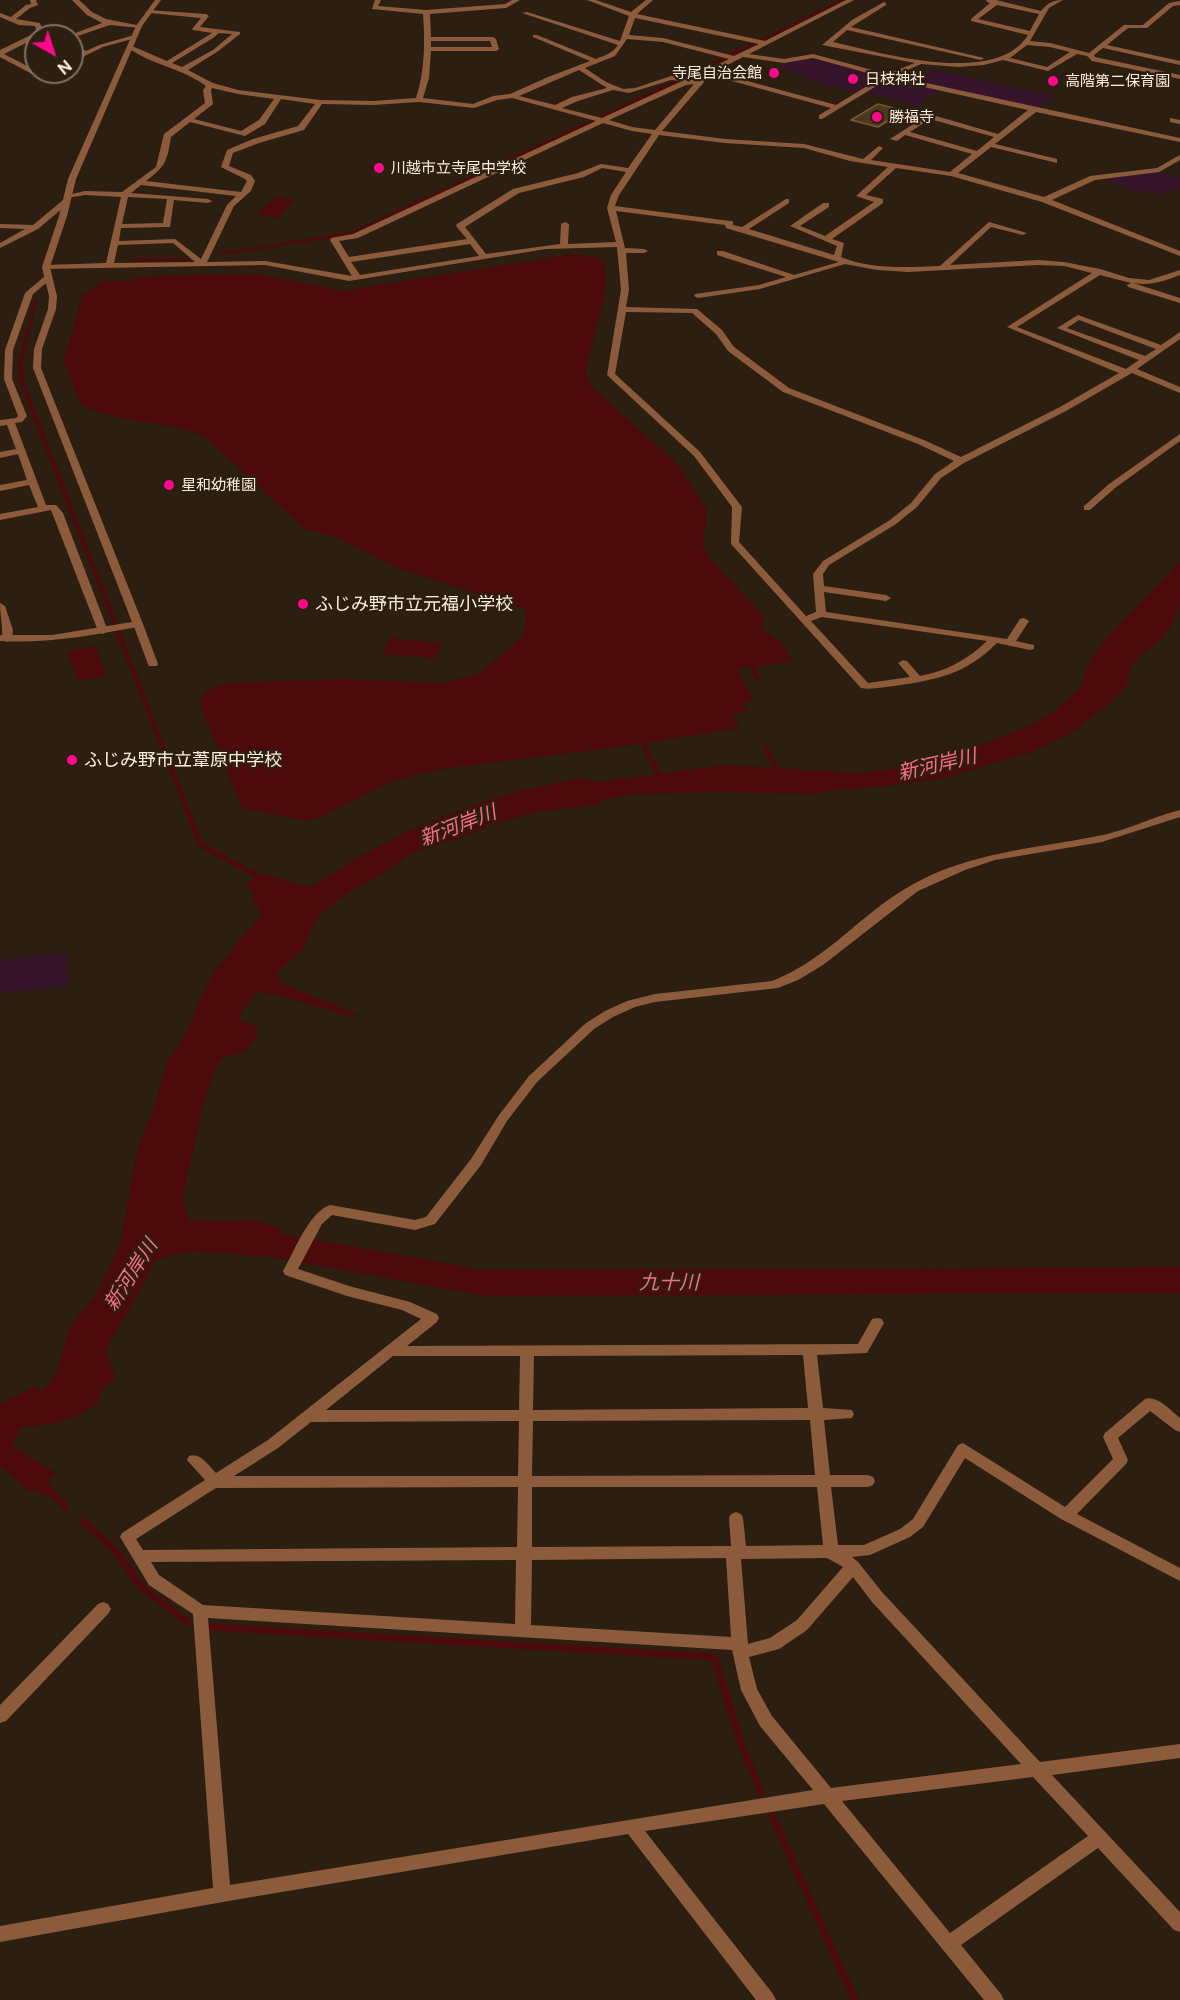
<!DOCTYPE html>
<html>
<head>
<meta charset="utf-8">
<style>
  body { margin:0 }
  #map { position:relative; width:1180px; height:2000px; overflow:hidden; background:#2c1f11; font-family:"Public Sans",sans-serif }
  canvas { display:block }
  .north { position:absolute; left:24px; top:24px; width:60px; height:60px; box-sizing:border-box; background:#2c1f11; border:2px solid #807162; border-radius:50%; rotate:141deg; font-size:16px; font-weight:700; line-height:24px; text-align:center; color:#ffeddc }
  .north::after { content:''; display:block; margin:auto; width:21px; height:27px; background:#ff088e; clip-path:polygon(50% 0,100% 100%,50% 72%,0 100%) }
</style>
</head>
<body>
<div id="map">
<canvas width="1180" height="2000"></canvas>
<div class="north">N</div>
</div>
<script>
const g = document.querySelector('canvas').getContext('2d');
g.lineJoin = 'round';
function paint(path, color) { g.fillStyle = color; g.fill(path, 'evenodd'); }
function trace(path, color, width, dash) { g.strokeStyle = color; g.lineWidth = width; g.lineCap = dash ? 'butt' : 'round'; g.setLineDash(dash || []); g.stroke(path); }
function label(font, color, halo, rows, align = 'center') {
  g.font = font + ' "Public Sans","Noto Sans JP",sans-serif'; g.lineWidth = 4.5; g.setLineDash([]); g.textBaseline = 'middle'; g.strokeStyle = halo; g.fillStyle = color; for (const [text, x, y, turn = 0] of rows) {
    g.save(); g.translate(x, y); g.rotate((+turn || 0) * Math.PI / 180); g.textAlign = isNaN(turn) ? turn : align; if (halo) g.strokeText(text, 0, 0); g.fillText(text, 0, 0); g.restore();
  }
}
paint(new Path2D(`
  M 810,58 L 881,76 L 859,93 L 827,86 L 783,69 L 783,63 Z
  M 932,69 L 1055,96 L 1040,107 L 930,87 L 893,76 L 896,73 L 917,79 Z
  M 890,78 L 938,91 L 917,106 L 867,92 Z
  M 1147,172 L 1162,173 L 1180,178 L 1180,186 L 1162,195 L 1149,190 L 1141,193 L 1104,178 Z
  M 68,953 L 68,986 L 0,993 L 0,960 Z`), '#36142b');
paint(new Path2D(`
  M 276,197 L 296,200 L 277,218 L 256,214 Z
  M 573,254 L 596,257 L 605,265 L 606,289 L 585,372 L 592,387 L 676,463 L 707,509 L 703,545 L 708,556 L 764,617 L 761,628 L 782,643 L 792,661 L 737,669 L 753,701 L 743,703 L 747,712 L 733,714 L 739,728 L 612,748 L 454,767 L 410,776 L 388,783 L 320,817 L 308,821 L 242,808 L 201,708 L 200,700 L 205,692 L 224,683 L 341,679 L 443,683 L 467,677 L 480,673 L 522,637 L 526,622 L 525,609 L 395,567 L 336,537 L 305,529 L 206,438 L 186,429 L 112,416 L 90,409 L 80,404 L 64,361 L 82,296 L 103,281 L 126,281 L 148,276 L 257,274 L 343,291 Z
  M 1180,562 L 1180,605 L 1173,623 L 1161,639 L 1132,663 L 1126,685 L 1110,703 L 1073,732 L 1032,752 L 941,779 L 887,786 L 837,790 L 814,794 L 723,792 L 634,794 L 609,798 L 594,805 L 536,812 L 491,825 L 460,838 L 412,853 L 386,872 L 351,891 L 323,911 L 312,927 L 303,949 L 276,973 L 283,984 L 357,1014 L 355,1017 C 322,1010 291,996 258,992 L 241,1012 L 239,1020 L 257,1027 L 257,1038 L 244,1053 L 225,1056 L 217,1065 L 205,1098 L 182,1199 L 189,1220 L 255,1220 L 282,1229 L 268,1257 C 231,1256 191,1244 156,1261 L 106,1350 L 115,1377 L 100,1392 L 100,1401 C 72,1423 56,1424 21,1427 L 12,1446 L 56,1473 L 48,1480 L 55,1491 L 47,1497 L 35,1490 L 30,1492 L 0,1466 L 0,1404 L 36,1386 L 42,1392 L 56,1373 L 71,1325 L 97,1294 L 120,1244 L 138,1146 L 152,1114 L 168,1060 L 186,1034 L 200,999 L 215,970 L 262,914 L 252,900 L 254,894 L 245,884 L 262,873 L 278,879 L 282,878 L 300,885 L 313,886 L 354,860 L 406,832 L 476,804 L 523,790 L 577,779 L 604,781 L 725,765 L 858,773 L 903,768 L 948,757 L 986,743 L 1031,725 L 1056,710 L 1080,687 L 1089,663 L 1106,639 Z
  M 389,638 L 442,643 L 436,658 L 383,654 Z
  M 95,646 L 106,676 L 78,681 L 67,652 Z`), '#4c0a0b');
trace(new Path2D(`
  M 222,254 L 352,233 L 667,86 L 844,0
  M 132,260 L 188,260
  M 27,337 L 35,301`), '#4c0a0b', 3);
trace(new Path2D(`
  M 27,335 L 20,367 L 23,385 L 169,764
  M 750,663 L 758,678
  M 640,737 L 653,764
  M 765,747 L 774,764`), '#4c0a0b', 4.5);
trace(new Path2D(`
  M 169,762 L 200,844 L 262,879
  M 653,762 L 660,777
  M 773,762 L 778,772`), '#4c0a0b', 5);
trace(new Path2D(`
  M 47,1489 L 65,1506
  M 83,1522 L 115,1550 L 142,1588 L 187,1622
  M 210,1627 L 714,1657 L 743,1749 L 761,1792
  M 772,1816 L 855,2000`), '#4c0a0b', 7);
paint(new Path2D(`
  M 231,1225 L 484,1270 L 1180,1267 L 1180,1293 L 484,1296 L 219,1247 L 214,1238 L 219,1229 Z`), '#4c0a0b');
const building = new Path2D(`
  M 878,104 L 904,111 L 878,127 L 851,120 Z`);
paint(building, '#4d381d');
trace(building, '#7a582f', 1.5);
paint(new Path2D(`
  M 30,0 L 36,0 L 38,5 L 30,8 L 16,19 L 40,23 L 44,32 L 53,36 L 36,36 L 36,38 L 4,54 L 39,72 L 32,74 L 0,57 L 0,50 L 37,32 L 35,26 L 19,25 L 0,17 L 0,13 L 11,17 L 26,5 L 31,4 Z
  M 72,0 L 79,0 L 92,12 L 106,19 L 142,26 L 139,28 L 110,25 L 72,38 L 72,36 L 69,36 L 70,35 L 102,23 L 87,15 Z
  M 375,0 L 381,0 L 378,6 L 426,10 L 505,4 L 512,0 L 520,0 L 506,8 L 430,14 L 431,37 L 493,37 L 496,39 L 499,49 L 496,51 L 431,51 L 429,78 L 423,98 L 473,104 L 493,96 L 510,94 L 548,77 L 590,61 L 533,37 L 533,35 L 537,35 L 596,59 C 605,55 612,54 618,45 L 522,13 L 527,12 L 620,41 L 629,16 L 587,0 L 596,0 L 631,12 L 646,0 L 653,0 L 637,14 L 765,41 L 846,0 L 854,0 L 749,54 L 784,59 L 813,54 L 887,74 L 915,63 L 822,45 L 852,20 L 884,2 L 886,3 L 886,5 L 851,27 L 984,58 L 981,60 L 847,30 L 833,42 C 881,53 996,87 1028,35 L 971,21 L 971,19 L 990,3 L 987,2 L 986,0 L 996,0 L 1041,11 C 1047,3 1054,0 1063,0 L 1049,8 L 1030,41 L 1050,43 L 1089,53 L 1124,25 L 1143,25 L 1169,3 L 1180,1 L 1180,5 L 1173,6 L 1147,28 L 1128,28 L 1107,45 L 1180,61 L 1180,65 L 1103,48 L 1094,55 L 1095,57 L 1180,75 L 1180,79 L 1092,61 L 1087,56 L 1077,54 L 1048,71 L 1003,60 L 984,65 L 958,67 L 921,64 L 894,76 L 1180,138 L 1180,142 L 1036,112 L 995,144 L 1057,159 L 1057,163 L 991,147 L 958,173 L 1044,197 L 1090,176 L 1157,168 L 1180,155 L 1180,160 L 1159,172 L 1095,180 L 1052,200 L 1180,251 L 1180,256 L 1042,202 L 951,176 L 896,168 L 866,195 L 883,199 L 883,203 L 832,239 L 844,243 L 841,257 C 872,270 907,267 940,266 L 989,222 L 1027,233 L 1023,235 L 991,227 L 950,265 L 1038,260 L 1064,262 L 1100,269 L 1129,278 L 1149,280 L 1180,270 L 1180,275 C 1164,281 1151,286 1133,283 L 1180,298 L 1180,303 L 1128,287 L 1127,285 L 1131,283 L 1100,275 L 1017,327 L 1126,369 L 1139,360 L 1057,328 L 1078,315 L 1161,345 L 1180,332 L 1180,339 L 1137,369 L 1180,387 L 1180,393 L 1132,373 L 1066,411 L 964,463 L 941,478 L 917,507 L 896,524 L 829,565 L 823,574 L 824,586 L 886,595 L 891,598 L 886,601 L 824,592 L 826,612 L 1007,639 L 1020,619 L 1024,618 L 1029,621 L 1016,641 L 1034,645 L 1034,649 L 1030,650 L 997,643 C 966,674 937,680 894,686 C 884,687 872,690 861,688 L 731,544 L 732,507 L 694,456 L 607,375 L 621,290 L 617,247 L 546,249 L 349,281 L 265,265 L 43,269 L 42,267 L 46,265 L 106,263 L 121,197 L 85,195 L 67,198 L 63,196 L 85,191 L 122,192 L 156,167 L 164,134 L 205,103 L 203,90 L 206,86 C 182,68 151,65 127,47 L 132,46 L 167,61 L 212,33 L 193,30 L 192,29 L 201,18 L 150,13 L 148,12 L 148,10 L 206,14 L 209,16 L 200,27 L 240,32 L 240,34 L 217,52 L 188,70 L 213,83 L 238,90 L 320,100 L 373,101 L 416,98 C 425,70 425,43 423,14 L 372,9 ZM 997,5 L 1039,14 L 1030,31 L 978,19 ZM 635,18 L 759,44 L 734,56 L 663,38 L 629,35 ZM 219,33 L 232,34 L 213,50 L 182,67 L 172,63 L 213,38 ZM 627,39 L 663,42 L 729,59 L 706,71 L 698,79 L 692,80 L 671,76 L 635,88 L 623,89 L 606,82 L 585,68 L 615,56 ZM 431,41 L 490,41 L 492,47 L 431,47 ZM 1027,45 L 1050,47 L 1070,52 L 1047,67 L 1010,58 ZM 743,57 L 784,63 L 813,58 L 882,77 L 836,105 L 714,72 ZM 579,70 L 607,88 L 572,97 L 555,105 L 519,96 ZM 710,75 L 831,108 L 819,115 L 819,119 L 822,119 L 888,79 L 1028,110 L 998,134 L 929,114 L 890,139 L 897,141 L 905,135 L 972,154 L 950,172 L 871,160 L 883,148 L 879,146 L 863,159 L 804,144 L 725,139 L 662,131 ZM 671,80 L 682,81 L 602,118 L 562,108 L 578,101 L 613,90 L 629,93 ZM 694,84 L 655,130 L 632,127 L 609,120 L 686,85 ZM 212,88 L 238,94 L 274,99 L 259,120 L 241,131 L 194,119 L 213,104 L 211,90 ZM 512,98 L 596,121 L 353,234 L 331,238 L 330,240 L 352,276 L 265,261 L 207,262 L 234,206 L 251,191 L 255,181 L 251,175 L 229,166 L 233,153 L 259,143 L 304,130 L 322,104 L 373,105 L 419,102 L 474,108 L 497,100 ZM 281,99 L 315,104 L 298,126 L 253,139 L 227,150 L 221,167 L 245,179 L 247,181 L 241,192 L 146,181 C 166,166 167,161 171,137 L 190,122 L 245,136 L 265,124 ZM 930,119 L 994,137 L 977,151 L 910,132 ZM 603,123 L 632,131 L 652,134 L 628,168 L 601,164 L 578,173 L 513,189 L 457,224 L 456,226 L 467,239 L 349,257 L 339,241 L 358,238 ZM 659,135 L 725,143 L 804,148 L 850,161 L 888,167 L 856,196 L 874,202 L 825,236 L 800,226 L 829,207 L 829,203 L 823,203 L 790,226 L 837,246 L 834,255 L 749,229 L 789,203 L 789,199 L 786,199 L 742,227 L 733,225 L 733,221 L 730,221 L 615,206 L 619,195 ZM 602,168 L 626,172 L 611,195 L 607,208 L 616,242 L 568,244 L 569,224 L 565,222 L 561,224 L 560,244 L 486,254 L 465,227 L 519,193 L 584,177 ZM 141,185 L 236,196 L 227,205 L 201,259 L 175,239 L 119,241 L 121,228 L 170,227 L 174,200 L 208,203 L 212,201 L 208,199 L 131,193 ZM 128,197 L 167,199 L 163,223 L 122,224 ZM 616,211 L 725,225 L 726,228 L 839,262 L 794,275 L 723,251 L 717,251 L 717,255 L 786,277 L 759,285 L 695,294 L 694,296 L 698,298 L 760,289 L 845,264 L 877,270 L 908,272 L 1038,265 L 1064,266 L 1092,273 L 1007,327 L 1119,373 L 1060,407 L 961,457 L 924,440 L 789,388 L 734,347 L 722,330 L 697,309 L 626,307 L 629,290 L 626,253 L 644,253 L 648,251 L 644,249 L 625,248 ZM 173,243 L 195,262 L 114,263 L 118,245 ZM 470,244 L 479,256 L 360,275 L 351,262 ZM 626,312 L 692,313 L 716,334 L 728,351 L 783,392 L 918,444 L 954,461 L 935,474 L 911,503 L 890,520 L 823,561 L 813,574 L 816,612 L 806,616 L 739,542 L 742,507 L 700,452 L 615,374 ZM 1079,320 L 1156,349 L 1145,356 L 1067,328 ZM 822,617 L 987,641 C 967,660 947,671 920,676 L 907,661 L 903,660 L 898,663 L 910,677 L 868,683 L 811,621 Z
  M 134,35 L 137,37 L 136,38 L 103,47 L 72,62 L 72,57 L 81,53 L 72,48 L 72,43 L 86,51 L 99,45 Z
  M 1170,118 L 1180,120 L 1180,124 L 1170,122 Z
  M 63,200 L 70,202 L 38,229 L 0,248 L 0,243 L 25,229 L 0,228 L 0,224 L 33,225 Z
  M 45,276 L 52,278 L 33,294 L 13,350 L 12,379 L 27,416 L 22,422 L 15,423 L 46,505 L 56,505 L 63,513 L 108,631 L 103,634 L 98,631 L 51,510 L 0,520 L 0,514 L 38,507 L 29,485 L 0,491 L 0,485 L 27,480 L 18,454 L 0,458 L 0,452 L 16,449 L 7,425 L 0,426 L 0,420 L 16,418 L 18,416 L 4,379 L 5,350 L 25,293 Z
  M 1180,434 L 1180,441 L 1115,488 L 1090,510 L 1084,510 L 1084,506 L 1109,484 Z
  M 0,603 L 5,606 L 13,630 L 12,639 L 7,642 L 2,639 C 3,627 0,615 0,603 Z
  M 138,621 L 143,624 L 158,664 L 157,666 L 149,666 L 148,664 L 133,624 Z
  M 1180,810 L 1180,817 L 1102,842 L 995,860 L 965,870 L 918,891 L 823,965 L 798,980 L 778,988 L 655,1002 L 635,1007 L 613,1017 L 594,1029 L 537,1082 L 507,1121 L 481,1165 L 435,1224 L 415,1230 L 332,1215 L 322,1224 L 298,1269 L 349,1286 L 410,1302 L 437,1314 L 439,1318 L 437,1322 L 407,1346 L 858,1344 L 872,1319 L 877,1318 L 882,1319 L 884,1323 L 867,1353 L 817,1355 L 823,1408 L 852,1410 L 854,1414 L 852,1418 L 824,1420 L 830,1475 L 868,1475 L 873,1477 L 875,1481 L 873,1485 L 868,1487 L 831,1487 L 838,1545 L 864,1545 L 900,1529 L 913,1519 L 958,1445 L 963,1443 L 1065,1507 L 1113,1459 L 1103,1437 L 1105,1433 L 1145,1399 C 1157,1395 1171,1411 1180,1418 L 1180,1432 L 1175,1430 L 1150,1411 L 1118,1438 L 1128,1460 L 1126,1464 L 1077,1514 L 1180,1568 L 1180,1581 L 1061,1519 L 965,1458 L 923,1527 L 910,1537 L 870,1555 L 852,1557 L 858,1562 L 882,1592 L 1040,1762 L 1180,1744 L 1180,1758 L 1052,1775 L 1180,1912 L 1180,1932 L 1174,1930 L 1098,1848 L 961,1945 L 1001,1994 L 1004,2000 L 984,2000 L 824,1804 L 645,1831 L 773,1994 L 776,2000 L 756,2000 L 628,1834 L 234,1900 L 0,1942 L 0,1926 L 213,1888 L 193,1614 L 149,1585 L 120,1537 L 122,1533 L 205,1480 L 187,1460 L 189,1456 C 200,1452 208,1465 216,1473 L 268,1440 L 421,1319 L 402,1310 L 347,1296 L 285,1275 L 283,1271 C 294,1252 309,1212 330,1205 L 415,1220 L 426,1217 L 471,1159 L 499,1115 L 529,1076 L 586,1023 L 605,1011 L 627,1001 L 655,994 L 772,981 C 827,960 860,914 910,886 C 969,852 1033,849 1098,836 C 1126,831 1152,817 1180,810 ZM 803,1355 L 808,1408 L 533,1410 L 534,1356 ZM 393,1356 L 520,1356 L 519,1410 L 326,1410 ZM 810,1420 L 815,1475 L 532,1476 L 533,1421 ZM 519,1421 L 518,1476 L 234,1476 L 278,1448 L 311,1422 ZM 518,1487 L 517,1547 L 143,1550 L 136,1539 L 216,1488 ZM 532,1487 L 817,1487 L 823,1545 L 746,1546 L 743,1518 L 741,1514 L 736,1512 L 731,1514 L 729,1518 L 731,1546 L 532,1547 ZM 726,1558 L 731,1637 L 531,1625 L 532,1560 ZM 827,1558 L 843,1567 L 797,1620 L 770,1638 L 748,1644 L 741,1559 ZM 516,1560 L 515,1624 L 203,1605 L 159,1575 L 151,1562 ZM 853,1577 L 872,1602 L 1021,1764 L 831,1788 L 772,1716 L 757,1689 L 749,1657 L 779,1649 L 807,1630 ZM 208,1618 L 732,1650 L 741,1690 L 760,1726 L 813,1790 L 230,1885 ZM 1033,1777 L 1088,1836 L 950,1933 L 842,1801 Z
  M 103,1602 L 108,1604 L 111,1609 L 108,1614 L 6,1721 L 0,1723 L 0,1705 L 98,1604 Z`), '#8c5b3c');
paint(new Path2D(`
  M 155,0 L 161,0 L 142,26 L 76,179 L 67,216 L 50,267 L 57,296 L 56,309 L 42,349 L 41,368 L 143,624 L 138,627 C 92,635 47,644 0,641 L 0,635 L 52,635 L 132,622 L 33,368 L 34,349 L 48,309 L 49,296 L 42,267 L 59,216 L 68,179 L 136,26 Z`), '#8c5b3c');
for (const [x, y, r, color] of [
  [774,73,6,"#ff088e"],
  [853,79,6,"#ff088e"],
  [1053,81,6,"#ff088e"],
  [877,117,6,"#ff088e"],
  [379,168,6,"#ff088e"],
  [169,485,6,"#ff088e"],
  [303,604,6,"#ff088e"],
  [72,760,6,"#ff088e"]
]) { const dot = new Path2D(); dot.arc(x, y, r, 0, 2 * Math.PI); g.fillStyle = color; g.fill(dot); trace(dot, '#2c1f11', 2); }
label('15px', '#ffeddc', '#2c1f11', [
  ["寺尾自治会館",762,73,"right"],
  ["日枝神社",865,79],
  ["高階第二保育園",1065,81],
  ["勝福寺",889,117],
  ["川越市立寺尾中学校",391,168],
  ["星和幼稚園",181,485]
], 'left');
label('18px', '#ffeddc', '#2c1f11', [
  ["ふじみ野市立元福小学校",315,604],
  ["ふじみ野市立葦原中学校",84,760]
], 'left');
label('italic 20px', '#ff6a85', '#2c1f11', [
  ["新河岸川",937,765,-13],
  ["新河岸川",458,826,-21],
  ["新河岸川",131,1275,-57],
  ["九十川",669,1283]
]);
</script>
</body>
</html>
